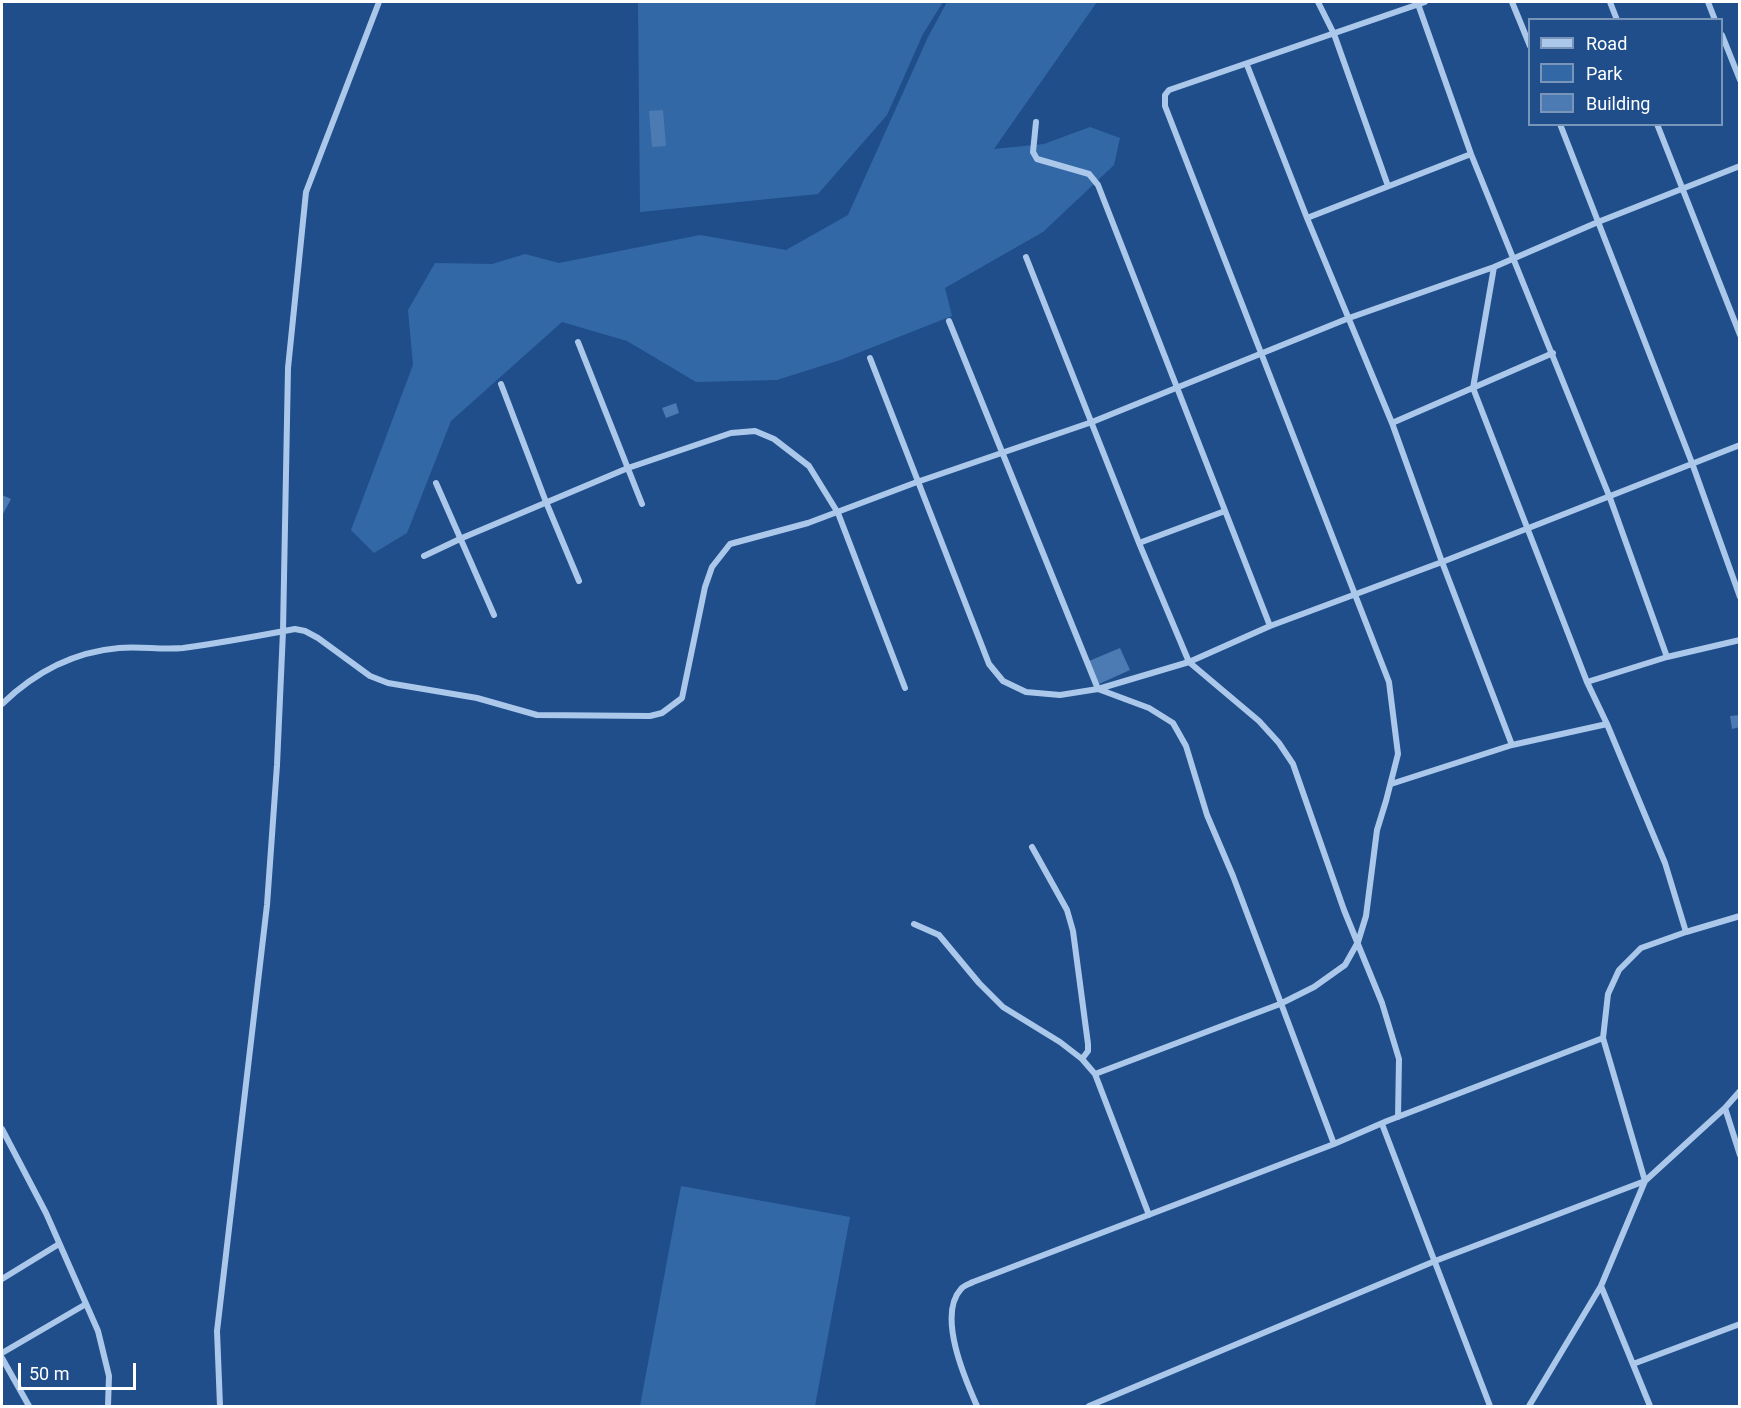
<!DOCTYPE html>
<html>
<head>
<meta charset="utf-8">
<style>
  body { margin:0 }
  #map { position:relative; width:1741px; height:1408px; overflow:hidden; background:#1f4e8a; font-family:Roboto,sans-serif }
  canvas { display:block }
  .frame { position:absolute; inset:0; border:3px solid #fff; pointer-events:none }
  .legend { position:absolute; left:1528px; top:18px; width:195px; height:108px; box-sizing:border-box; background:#1f4e8a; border:2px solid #7995b9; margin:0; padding:8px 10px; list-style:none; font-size:18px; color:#fff }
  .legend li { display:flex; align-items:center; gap:12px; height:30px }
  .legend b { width:30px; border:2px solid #7995b9 }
  .scale { position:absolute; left:18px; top:1363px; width:118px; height:27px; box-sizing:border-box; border:3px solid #fff; border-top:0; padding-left:8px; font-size:18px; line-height:21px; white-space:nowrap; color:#fff; -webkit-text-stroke:4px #1f4e8a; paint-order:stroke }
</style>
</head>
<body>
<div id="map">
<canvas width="1741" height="1408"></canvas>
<div class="frame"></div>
<ul class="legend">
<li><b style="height:8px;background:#abc8eb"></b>Road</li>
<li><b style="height:16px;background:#3368a7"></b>Park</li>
<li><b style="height:16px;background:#4c7bb3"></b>Building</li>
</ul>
<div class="scale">50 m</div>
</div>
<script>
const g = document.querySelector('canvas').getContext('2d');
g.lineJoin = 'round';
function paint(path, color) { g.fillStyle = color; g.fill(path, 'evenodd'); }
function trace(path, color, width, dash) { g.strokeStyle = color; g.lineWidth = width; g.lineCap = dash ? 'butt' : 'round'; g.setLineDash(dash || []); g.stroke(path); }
paint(new Path2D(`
  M 638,2 L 943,2 L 923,34 L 887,115 L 818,194 L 640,212 Z
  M 947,2 L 1097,2 L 994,149 L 1044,144 L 1090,127 L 1120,138 L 1114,165 L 1043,232 L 945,288 L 952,316 L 840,360 L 777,380 L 696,382 L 627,341 L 562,322 L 451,421 L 407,533 L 374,553 L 351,530 L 413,365 L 408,310 L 435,263 L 492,264 L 525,254 L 559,263 L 700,235 L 786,250 L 848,215 L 928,37 Z
  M 681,1186 L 850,1217 L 815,1406 L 640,1406 Z`), '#3368a7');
paint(new Path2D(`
  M 663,110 L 666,146 L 652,147 L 649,111 Z
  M 676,403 L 679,413 L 666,418 L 662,408 Z
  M 2,495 L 11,499 L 3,514 L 2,513 Z
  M 1120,648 L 1130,670 L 1099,684 L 1089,661 Z
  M 1740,715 L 1740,727 L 1732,729 L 1730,716 Z`), '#4c7bb3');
trace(new Path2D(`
  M 1318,2 L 1334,34 L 1388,186
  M 1512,2 L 1530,46
  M 1610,2 L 1617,20
  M 1708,2 L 1715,20
  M 1418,4 L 1471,154 L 1610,498 L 1667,657
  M 1722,35 L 1740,80
  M 1247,65 L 1307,218 L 1392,423 L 1442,562 L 1512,745
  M 1036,122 L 1033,152 L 1037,159 L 1089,174 L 1098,185 L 1270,626 L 1442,562 L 1740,445
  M 1560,124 L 1692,463 L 1740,597
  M 1657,124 L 1740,335
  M 1307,218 L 1471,154
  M 1026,257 L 1139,543 L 1189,662 L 1259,721 L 1279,743 L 1293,764 L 1344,910 L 1382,1003 L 1399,1059 L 1398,1117
  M 949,321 L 1098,689 L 1149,708 L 1173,723 L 1186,746 L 1207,815 L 1233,876 L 1334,1144
  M 578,342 L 642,504
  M 870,358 L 989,664 L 1003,681 L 1026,692 L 1060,695 L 1098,689 L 1189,662 L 1270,626
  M 501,384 L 546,502 L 579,581
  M 1392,423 L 1553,353
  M 436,483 L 494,615
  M 1139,543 L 1225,511
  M 424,556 L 462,538 L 628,468 L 731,433 L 755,431 L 774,439 L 809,466 L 838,513 L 905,688
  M 1587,682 L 1667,657 L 1740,640
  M 2,704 C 34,673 73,652 119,648 C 140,646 161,650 183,648 C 220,643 258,636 295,629 L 305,631 L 318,638 L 370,676 L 388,683 L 477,698 L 537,715 L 650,716 L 662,713 L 682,698 L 705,587 L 712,567 L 730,544 L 808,523 L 917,482 L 1092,422 L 1349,318 L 1494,267 L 1598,222 L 1740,166
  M 1391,784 L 1512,745 L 1607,724
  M 1032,847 L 1067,910 L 1073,931 L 1088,1044 L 1088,1051 L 1082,1059
  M 914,924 L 939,935 L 979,983 L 1003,1007 L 1060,1042 L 1082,1059 L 1095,1074 L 1149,1215
  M 1686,932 L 1740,916
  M 1095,1074 L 1280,1004 L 1314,987 L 1345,965 L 1358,942 L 1366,916 L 1377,830 L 1386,801 L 1398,754 L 1389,682 L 1165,106 L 1165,95 L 1169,90 L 1425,2
  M 1725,1108 L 1740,1155
  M 1382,1124 L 1490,1406
  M 2,1129 L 46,1213 L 98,1331 L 109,1376 L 108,1406
  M 2,1279 L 59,1244
  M 1601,1286 L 1650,1406
  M 2,1353 L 86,1304
  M 2,1358 L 29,1406
  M 1633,1364 L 1740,1324
  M 220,1406 L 217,1331 L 267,905 L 277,765 L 283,631 L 288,368 L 306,192 L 379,2
  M 977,1406 C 965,1379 937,1315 961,1289 C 963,1286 969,1284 973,1282 L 1334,1144 L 1387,1121 L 1603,1038 L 1608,994 L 1619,970 L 1641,948 L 1686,932 L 1665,863 L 1607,724 L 1587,682 L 1473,388 L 1494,267
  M 1089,1406 L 1435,1261 L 1645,1181 L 1603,1038
  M 1529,1406 L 1601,1286 L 1645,1181 L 1725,1108 L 1740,1091`), '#abc8eb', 6);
</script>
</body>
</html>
